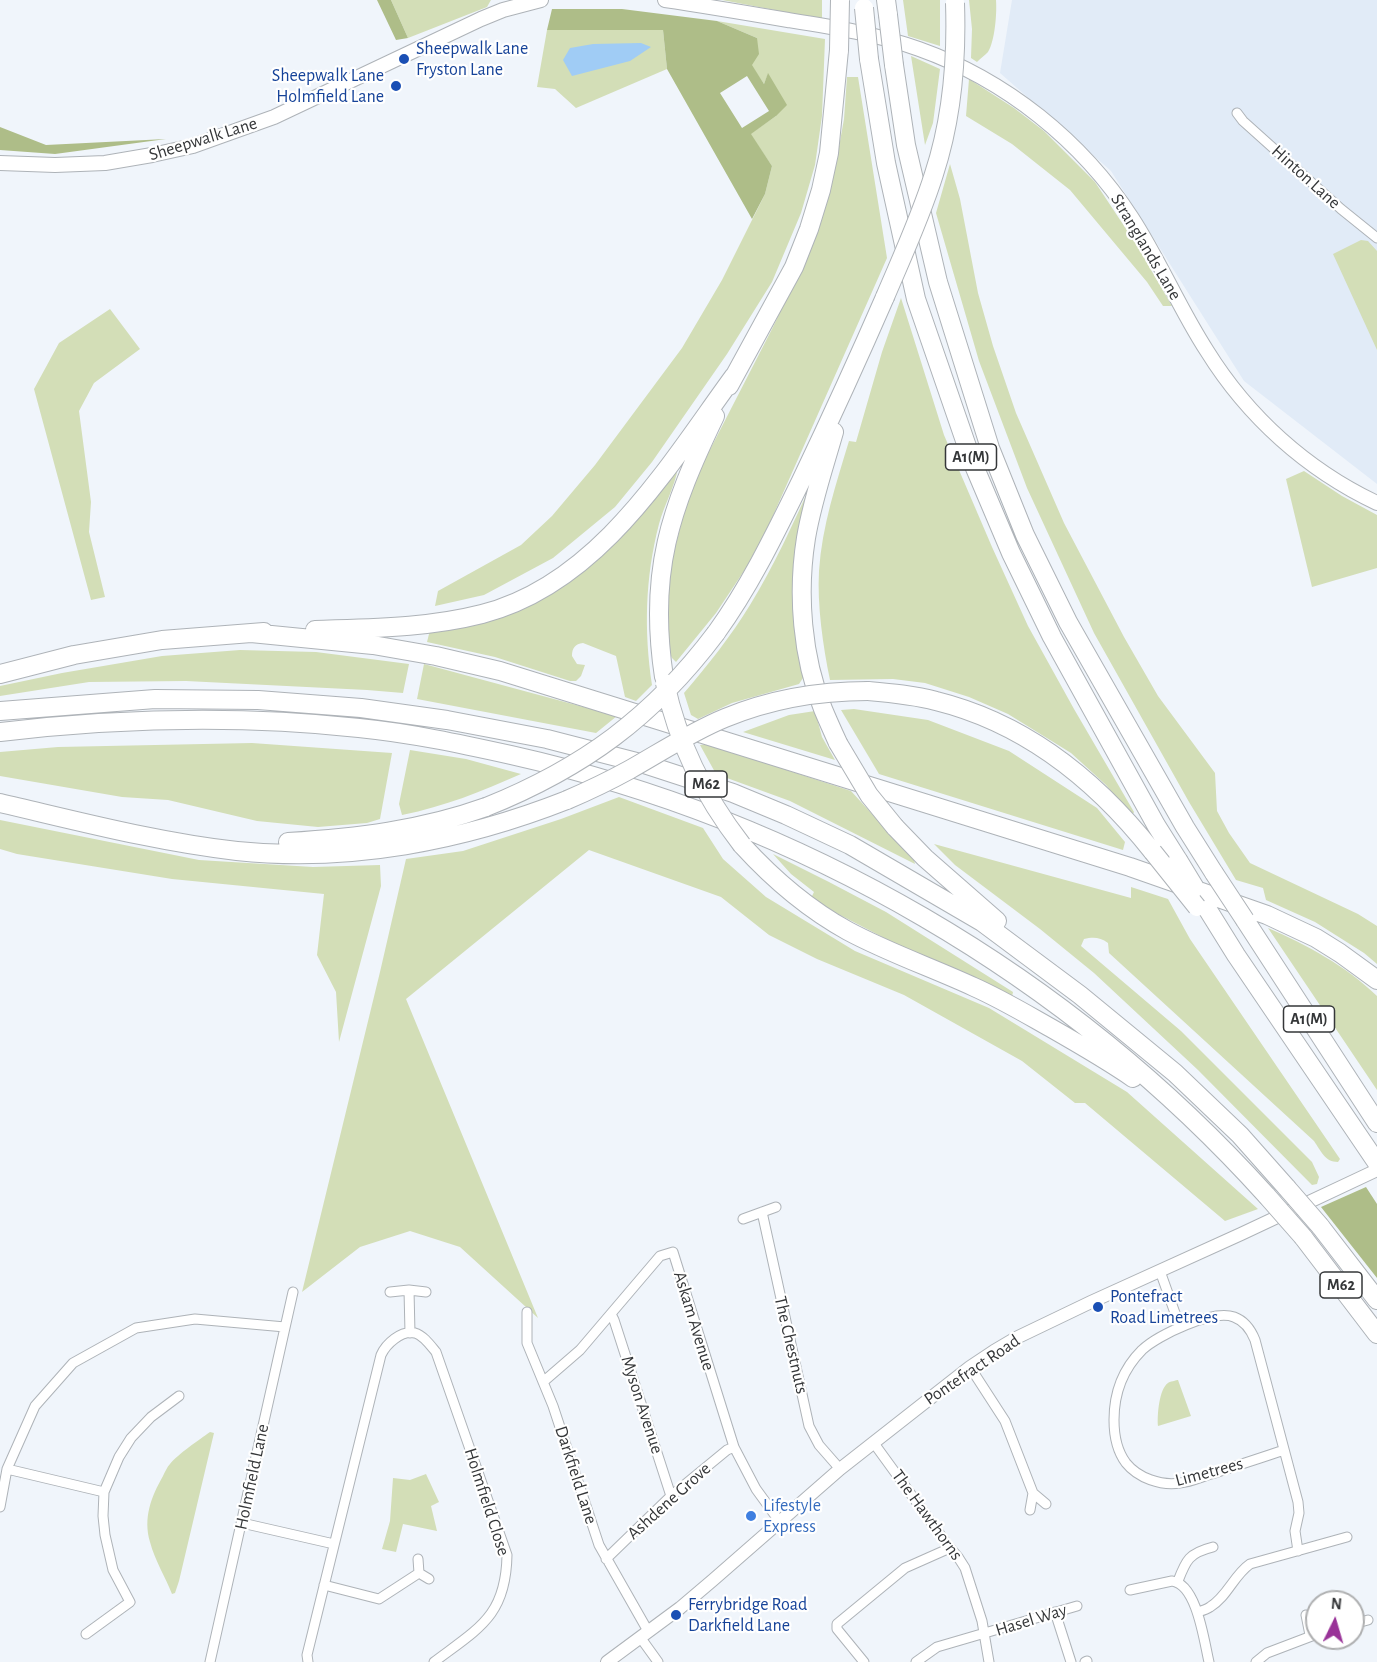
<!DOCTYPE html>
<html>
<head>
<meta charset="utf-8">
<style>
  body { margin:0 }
  #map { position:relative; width:1377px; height:1662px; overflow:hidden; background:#f0f5fb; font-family:"Alegreya Sans",sans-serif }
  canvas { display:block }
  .north { position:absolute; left:1305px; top:1590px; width:60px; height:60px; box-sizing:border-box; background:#fff; border:2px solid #aeafb0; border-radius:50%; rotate:5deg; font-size:16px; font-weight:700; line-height:24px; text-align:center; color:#353739 }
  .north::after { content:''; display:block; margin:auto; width:21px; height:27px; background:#993398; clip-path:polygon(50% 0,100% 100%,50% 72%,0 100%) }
</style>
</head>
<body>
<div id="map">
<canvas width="1377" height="1662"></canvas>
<div class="north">N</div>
</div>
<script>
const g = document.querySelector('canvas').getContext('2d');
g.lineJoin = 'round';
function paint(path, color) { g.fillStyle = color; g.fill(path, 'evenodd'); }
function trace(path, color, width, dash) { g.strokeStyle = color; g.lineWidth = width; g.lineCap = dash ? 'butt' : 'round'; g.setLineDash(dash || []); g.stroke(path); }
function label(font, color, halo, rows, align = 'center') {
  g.font = font + ' "Alegreya Sans",sans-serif'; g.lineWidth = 4.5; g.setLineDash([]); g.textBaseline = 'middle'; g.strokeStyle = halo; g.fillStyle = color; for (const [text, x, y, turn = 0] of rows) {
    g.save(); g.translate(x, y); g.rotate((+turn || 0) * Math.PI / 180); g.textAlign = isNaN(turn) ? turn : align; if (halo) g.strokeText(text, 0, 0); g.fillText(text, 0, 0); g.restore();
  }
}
paint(new Path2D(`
  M 1012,0 L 1377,0 L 1377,484 L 1244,381 L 1111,171 L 1000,73 Z`), '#e1ebf7');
paint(new Path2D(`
  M 391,0 L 491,0 L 487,7 L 408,38 Z
  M 722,0 L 822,0 L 822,19 Z
  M 903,0 L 940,0 L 940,46 L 908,36 Z
  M 969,0 L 996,0 C 997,13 995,41 988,52 C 985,55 980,59 977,62 L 971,58 L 972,29 Z
  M 717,21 L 825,39 L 822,116 L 815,165 L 801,213 L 772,282 L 727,354 L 652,462 L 615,507 L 553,558 L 484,595 L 435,606 L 438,591 L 521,545 L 552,516 L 595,465 L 682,348 L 722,280 L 765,194 L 772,166 L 750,134 L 776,116 L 768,74 L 764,84 L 751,65 L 757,38 Z
  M 547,30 L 663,30 L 667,69 L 576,108 L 555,89 L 537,87 Z
  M 911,56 L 940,69 L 933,123 L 925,145 Z
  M 847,77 L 858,77 L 887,258 L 768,527 L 746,568 L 716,613 L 676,662 L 672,658 L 669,652 L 668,595 L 672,560 L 686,504 L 698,473 L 772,329 L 810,250 L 838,152 L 844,119 Z
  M 969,79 L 1014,108 L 1044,131 L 1095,182 L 1136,244 L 1172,306 L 1163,306 L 1147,282 L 1070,190 L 1012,144 L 966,116 Z
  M 950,164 L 960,199 L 978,293 L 993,346 L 1016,413 L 1064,523 L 1124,637 L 1158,696 L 1215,773 L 1217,811 L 1229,833 L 1250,863 L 1358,914 L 1377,926 L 1377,964 L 1364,953 L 1315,922 L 1266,900 L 1263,888 L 1236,880 L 1189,802 L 1094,633 L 1027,488 L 979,361 L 936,213 Z
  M 1361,240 L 1368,241 L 1377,251 L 1377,350 L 1333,254 Z
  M 901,298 L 944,435 L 992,547 L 1028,626 L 1074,709 L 1134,812 L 1132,816 L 1106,785 L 1071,753 L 1008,714 L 969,697 L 925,683 L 893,679 L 830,680 C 823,646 817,605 819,571 C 822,526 836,484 849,441 L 856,442 L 882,352 Z
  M 110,309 L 140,349 L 94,383 L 79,411 L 91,502 L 89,532 L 105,597 L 91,600 L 34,389 L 59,343 Z
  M 678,467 C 675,487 664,505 659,524 C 645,578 644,631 652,685 L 636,701 L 625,697 L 616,656 L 583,643 C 575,644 572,648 572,656 L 577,664 L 585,665 L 581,676 L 576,681 L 570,681 L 495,657 L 427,642 L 430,630 L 520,607 Z
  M 1304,471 L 1342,496 L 1377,515 L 1377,568 L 1312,587 L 1286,479 Z
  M 812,482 L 796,634 L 803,678 L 799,684 L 732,703 L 698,719 L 691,715 L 684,693 C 708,665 731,636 750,605 C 774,566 793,524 812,482 Z
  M 240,650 L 316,652 L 409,664 L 403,693 L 367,690 L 186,681 L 89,682 L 0,696 L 0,686 L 62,673 L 162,656 Z
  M 424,664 L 617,716 L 596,733 L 417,699 Z
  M 854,709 L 928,720 L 1009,751 L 1097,808 L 1125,842 L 1123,850 L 879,774 L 841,710 Z
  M 815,711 L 822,737 L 835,760 L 743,732 L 789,715 Z
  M 252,743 L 392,753 L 380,819 L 367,823 L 318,827 L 257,821 L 168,800 L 122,797 L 0,776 L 0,752 L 58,747 Z
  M 707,744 L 851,791 L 884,827 L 913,856 L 915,864 L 790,801 L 716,774 L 700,745 Z
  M 410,750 L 466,759 L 521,774 C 480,792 446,806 402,815 L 399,804 Z
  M 619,797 L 703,828 L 723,859 L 766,897 L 855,951 L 989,1008 L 1127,1092 L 1258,1209 L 1225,1221 L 1085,1103 L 1075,1103 L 1022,1061 L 904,995 L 817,959 L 769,935 L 721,897 L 589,850 L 406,999 L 538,1318 L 460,1247 L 410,1231 L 360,1247 L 302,1292 L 380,972 L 406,859 L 463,851 L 561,819 Z
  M 0,820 L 199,860 L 313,867 L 380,865 L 381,886 L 339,1042 L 336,992 L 317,955 L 324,894 L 172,879 L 17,854 L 0,849 Z
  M 934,844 L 1131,898 L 1131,887 L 1168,899 L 1190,939 L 1340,1159 L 1338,1162 C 1325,1162 1321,1151 1314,1141 L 1109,953 L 1108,943 C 1100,937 1093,937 1084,939 L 1081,946 L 1181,1031 L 1312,1162 L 1319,1177 L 1317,1184 L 1312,1185 L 1198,1070 L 1094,973 L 1040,929 L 955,865 Z
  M 773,854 L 829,882 L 886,912 L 1013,992 L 1012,997 L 961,971 L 896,944 L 838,914 L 811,898 L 814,892 L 791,874 Z
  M 1268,928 C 1307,945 1346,966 1377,996 L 1377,1090 Z
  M 1178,1380 L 1191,1416 L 1158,1426 C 1157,1416 1159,1389 1168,1383 C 1169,1382 1177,1380 1178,1380 Z
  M 210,1432 L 214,1433 L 179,1581 L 175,1593 L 172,1594 C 165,1576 155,1561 150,1542 C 143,1518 151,1497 163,1476 C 165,1472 167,1467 170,1464 C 178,1454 199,1440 210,1432 Z
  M 426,1474 L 439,1502 L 431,1506 L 437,1531 L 403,1524 L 396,1552 L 382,1549 L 390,1521 L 393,1478 L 410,1480 Z`), '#d3deb7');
paint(new Path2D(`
  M 377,0 L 391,0 L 408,38 L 396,40 Z
  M 552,9 L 622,9 L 717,21 L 757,38 L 759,54 L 752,65 L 764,84 L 768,73 L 787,105 L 776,116 L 751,134 L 772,166 L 765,194 L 752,219 L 667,69 L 663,30 L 547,30 ZM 747,76 L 769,111 L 742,128 L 720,93 Z
  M 0,127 L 46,145 L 166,139 L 55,154 L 0,150 Z
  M 1366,1187 L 1377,1204 L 1377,1278 L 1321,1207 Z`), '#aebd88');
paint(new Path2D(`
  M 641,43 L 651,47 L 630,61 L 572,76 L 563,60 L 570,48 L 593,44 Z`), '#a0ccf5');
const minor = new Path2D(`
  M 1237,113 L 1243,121 L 1341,209 L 1377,238
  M 762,1212 L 809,1426 L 819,1445 L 840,1469
  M 743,1219 L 776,1207
  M 1160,1271 L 1180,1327
  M 409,1290 L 410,1333
  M 390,1292 L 409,1290 L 426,1292
  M 527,1312 L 527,1343 L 553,1406 L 599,1545 L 648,1631
  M 611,1314 L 614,1320 L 671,1496
  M 970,1367 L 1005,1421 L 1033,1493 L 1046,1504
  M 543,1382 L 580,1350 L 660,1256 L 673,1252 L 734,1447 L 756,1489 L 780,1522
  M 873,1442 L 947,1544 L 958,1557 L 965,1568 L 982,1621 L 989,1662
  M 1284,1450 C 1261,1458 1238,1465 1215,1473 C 1203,1476 1192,1482 1180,1483 C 1161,1486 1138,1478 1126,1463 C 1117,1451 1114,1435 1114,1420 C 1114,1394 1123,1369 1142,1350 C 1158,1335 1213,1309 1234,1317 C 1245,1321 1251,1330 1255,1340 L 1298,1502 L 1299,1513 L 1295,1531 L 1298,1551
  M 7,1469 L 104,1492
  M 0,1507 L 7,1469 L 35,1406 L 73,1363 L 136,1328 L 195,1319 L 285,1327
  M 1030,1510 L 1033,1493
  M 242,1523 L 334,1544
  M 418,1559 L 419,1573 L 429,1579
  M 606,1559 L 671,1496 L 727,1450 L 734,1447
  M 1178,1581 C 1186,1560 1189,1553 1213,1547
  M 324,1585 L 379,1599 L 419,1573
  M 1130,1590 L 1172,1581 C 1197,1584 1204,1641 1209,1662
  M 1055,1612 L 1071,1662
  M 1197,1612 C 1201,1611 1206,1610 1210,1607 C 1227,1597 1234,1575 1250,1564 L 1347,1537
  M 1306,1615 L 1310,1635
  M 1353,1624 L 1368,1620
  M 86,1634 L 130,1602 L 113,1570 L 105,1535 L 103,1516 L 104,1492 L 119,1457 L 131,1438 L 151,1417 L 179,1396
  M 640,1637 L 658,1662
  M 210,1662 L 293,1292
  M 308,1662 L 307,1655 L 381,1355 C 386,1344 401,1330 415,1333 C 423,1335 431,1346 436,1352 L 507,1555 C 506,1616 479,1628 434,1662
  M 864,1662 L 837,1629 L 837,1624 L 905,1568 L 950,1548
  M 916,1662 L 937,1647 L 1077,1606
  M 1085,1662 L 1087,1661
  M 1256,1662 L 1267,1653 L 1317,1634`);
const tertiary = new Path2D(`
  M 607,1662 L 680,1608 L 713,1580 L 840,1469 L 970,1367 L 994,1351 L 1016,1338 L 1091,1302 L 1241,1234 L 1377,1170`);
const secondary = new Path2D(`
  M 665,0 C 706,6 747,13 788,20 C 832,27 877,34 919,49 C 1006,80 1082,141 1132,218 C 1160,261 1179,308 1207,351 C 1248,417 1307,470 1377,503
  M 0,163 L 55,165 L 105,163 L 152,155 L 193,146 L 274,117 L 481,19 L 503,10 L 541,0`);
const motorway = new Path2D(`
  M 886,0 L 888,15
  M 869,59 L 886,163 L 916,299 L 972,461 L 1011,553 L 1052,637 L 1156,825 L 1178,860
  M 894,65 L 906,145 L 938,282 L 990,448 L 1025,535 L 1068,622 L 1185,827 L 1214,873
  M 729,386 L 794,267 L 809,229 L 821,190 L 829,153 L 839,50
  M 834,432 C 824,467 812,502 806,538 C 797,594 802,657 823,709 C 828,721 833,732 838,743
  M 315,630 C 372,628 427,628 482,614 C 599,584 668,466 734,376
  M 251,633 L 373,645 L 436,656 L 500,671 L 1130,867 L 1267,915 L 1316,938 L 1340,953 L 1377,980
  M 716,633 C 750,586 775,534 801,481 C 830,420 858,359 885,297
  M 0,674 L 74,655 L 162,640 L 264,632
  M 664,677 C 648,572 670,510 715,416
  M 868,691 C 891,693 914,695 936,701 C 1025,723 1097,781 1153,852
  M 0,711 L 155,699 L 258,700 L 361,708 L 447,720 L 547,739 L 644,764 L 733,793 L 786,815 L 850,845 L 982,922 L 1080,995 L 1175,1073 L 1240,1135 L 1287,1188
  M 0,732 C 120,718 239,715 359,728 C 410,733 461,744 511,755 C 801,820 1068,975 1267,1196
  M 0,803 C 78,821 157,842 237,851 C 349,863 463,841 567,800
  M 895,827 L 925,858 L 997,921
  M 288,842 C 356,838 422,830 486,807
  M 742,845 C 773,879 808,909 848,931 C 889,953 933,968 974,987 C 1001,999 1026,1014 1051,1028 C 1079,1044 1107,1060 1133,1078
  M 1208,910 L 1236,955 L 1377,1163
  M 1245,920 L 1377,1123
  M 1320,1226 L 1377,1300
  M 1303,1237 L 1377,1334`);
trace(minor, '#aeb3b8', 11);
trace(tertiary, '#aeb3b8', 14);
trace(secondary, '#aeb3b8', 16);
trace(motorway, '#aeb3b8', 20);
trace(minor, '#fff', 9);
trace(tertiary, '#fff', 12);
trace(secondary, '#fff', 14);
trace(motorway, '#fff', 18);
const motorwayBridge = new Path2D(`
  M 864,8 L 869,59
  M 888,15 L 894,65
  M 839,50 L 840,0
  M 885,297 C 902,257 921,216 934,174 C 952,119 957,61 955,3
  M 665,683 C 678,744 704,796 742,845
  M 838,743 L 869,795 L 895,827
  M 567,800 C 588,791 609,781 629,770 C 661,752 691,732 725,718 C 771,699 819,691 868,691
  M 486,807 C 583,768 653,717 716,633
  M 1153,852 L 1197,907
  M 1178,860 L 1195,888
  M 1214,873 L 1245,920
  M 1287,1188 L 1320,1226
  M 1267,1196 L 1303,1237`);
trace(motorwayBridge, '#aeb3b8', 20, []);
trace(motorwayBridge, '#fff', 18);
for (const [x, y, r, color] of [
  [404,59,6,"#1a4fb4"],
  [396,86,6,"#1a4fb4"],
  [1098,1307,6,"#1a4fb4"],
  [751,1516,6,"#3f7fe0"],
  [676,1615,6,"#1a4fb4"]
]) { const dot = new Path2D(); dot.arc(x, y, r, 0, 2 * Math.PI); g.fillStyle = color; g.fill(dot); trace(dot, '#fff', 2); }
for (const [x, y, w] of [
  [971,457,51],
  [706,784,42],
  [1309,1019,51],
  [1341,1285,42]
]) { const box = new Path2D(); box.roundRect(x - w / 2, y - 13, w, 26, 4.5); g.fillStyle = '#fff'; g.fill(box); trace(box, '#353739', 1.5); }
label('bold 16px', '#353739', null, [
  ["A1(M)",971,457],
  ["M62",706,784],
  ["A1(M)",1309,1019],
  ["M62",1341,1285]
]);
label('18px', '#164399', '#fff', [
  ["Sheepwalk Lane",416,49],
  ["Fryston Lane",416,70],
  ["Sheepwalk Lane",384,76,"right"],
  ["Holmfield Lane",384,97,"right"],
  ["Pontefract",1110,1297],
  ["Road Limetrees",1110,1318],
  ["Ferrybridge Road",688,1605],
  ["Darkfield Lane",688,1626]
], 'left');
label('18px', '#353739', '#fff', [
  ["Sheepwalk Lane",203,139,-17],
  ["Hinton Lane",1306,177,42],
  ["Stranglands Lane",1146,247,59],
  ["Askam Avenue",694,1321,73],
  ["The Chestnuts",791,1345,77],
  ["Pontefract Road",972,1370,-34],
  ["Myson Avenue",642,1405,72],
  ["Limetrees",1209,1472,-15],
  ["Darkfield Lane",576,1475,72],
  ["Holmfield Lane",252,1477,-78],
  ["Ashdene Grove",669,1501,-42],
  ["Holmfield Close",487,1502,72],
  ["The Hawthorns",927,1515,54],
  ["Hasel Way",1031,1620,-17]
]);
label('18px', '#366cbe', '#fff', [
  ["Lifestyle",763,1506],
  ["Express",763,1527]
], 'left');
</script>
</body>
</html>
